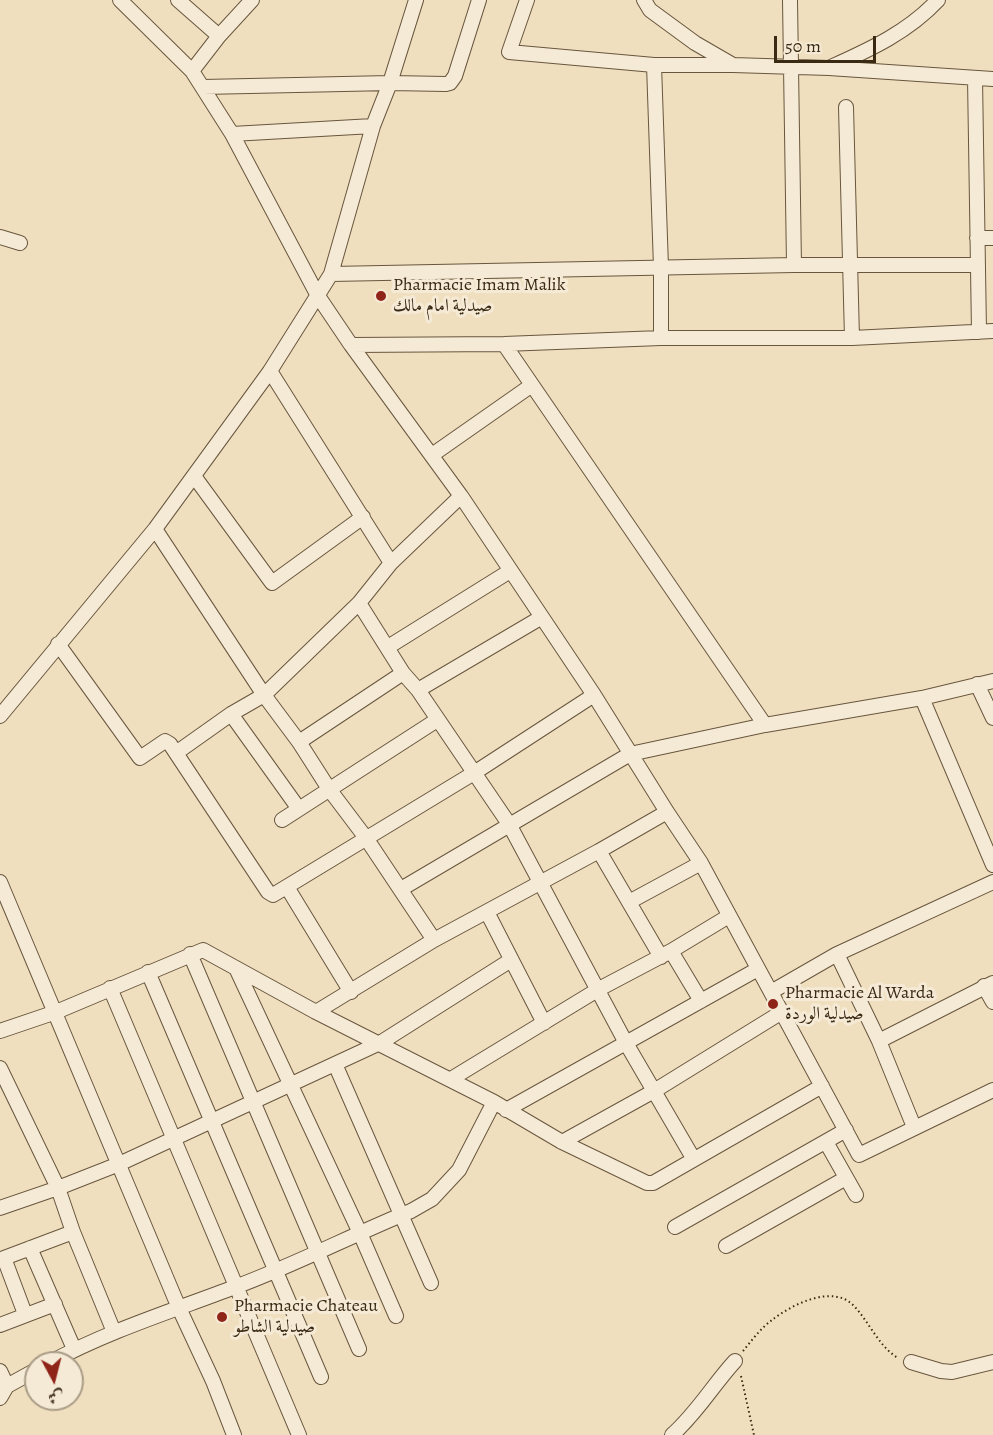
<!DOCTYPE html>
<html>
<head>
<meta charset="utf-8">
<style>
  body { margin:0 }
  #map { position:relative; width:993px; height:1435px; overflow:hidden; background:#f0dfbf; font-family:Alegreya,Amiri,serif }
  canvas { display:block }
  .north { position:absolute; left:24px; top:1351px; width:60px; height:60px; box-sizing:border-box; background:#f5ead5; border:2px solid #aa9d87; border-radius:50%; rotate:173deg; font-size:16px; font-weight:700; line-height:24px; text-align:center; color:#3a2913 }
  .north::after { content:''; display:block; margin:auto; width:21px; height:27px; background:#8f2418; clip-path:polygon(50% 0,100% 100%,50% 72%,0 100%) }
  .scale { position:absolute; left:774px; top:36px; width:102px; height:27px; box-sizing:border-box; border:3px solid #3a2913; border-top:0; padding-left:8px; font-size:18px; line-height:21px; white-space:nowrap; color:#3a2913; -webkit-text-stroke:4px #f5ead5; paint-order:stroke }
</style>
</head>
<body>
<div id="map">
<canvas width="993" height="1435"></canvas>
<div class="north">ش</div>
<div class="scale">50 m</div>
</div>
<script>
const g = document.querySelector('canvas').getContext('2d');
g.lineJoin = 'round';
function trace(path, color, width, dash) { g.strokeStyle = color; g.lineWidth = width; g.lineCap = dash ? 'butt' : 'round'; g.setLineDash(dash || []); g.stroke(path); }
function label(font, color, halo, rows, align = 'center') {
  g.font = font + ' Alegreya,Amiri,serif'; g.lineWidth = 6; g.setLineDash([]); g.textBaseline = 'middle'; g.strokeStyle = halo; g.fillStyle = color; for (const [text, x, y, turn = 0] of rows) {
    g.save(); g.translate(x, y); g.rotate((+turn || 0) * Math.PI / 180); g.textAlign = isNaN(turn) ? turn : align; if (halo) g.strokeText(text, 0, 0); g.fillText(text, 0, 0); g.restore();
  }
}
const street = new Path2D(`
  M 120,0 L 192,71 L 232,134 L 318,296 L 351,345 L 461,496 L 594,695 L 667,812 L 701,863 L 859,1155 L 993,1090
  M 178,0 L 219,36
  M 527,0 L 509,52 L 654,65 L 731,65
  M 644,0 L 650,10 L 695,43 L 733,65 L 829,68 L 993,79
  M 790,0 L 794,265
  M 654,65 L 661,267 L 661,338
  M 831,67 C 871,49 908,32 938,0
  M 192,71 L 219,36 L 252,0
  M 975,78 L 979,332
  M 203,87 L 390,83 L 446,84 L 450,83 L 455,76 L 479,0
  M 846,107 L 852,338
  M 232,134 L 373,126
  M 0,237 L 20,243
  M 977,238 L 993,238
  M 331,274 L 794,265 L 977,265
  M 504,344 L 765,725
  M 351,345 L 504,344 L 661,338 L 852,338 L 993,331
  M 270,371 L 391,563
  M 432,455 L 532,385
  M 194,476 L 272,583 L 363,517
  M 155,529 L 264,695 L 299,742 L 329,789 L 366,838 L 434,940
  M 359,603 L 403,673 L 418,690 L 509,824 L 626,1043 L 693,1158
  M 58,644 L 140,758 L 165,741 L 170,744 L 268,892 L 273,895 L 474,773 L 594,695
  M 388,647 L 510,571
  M 977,684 L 993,718
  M 418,690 L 542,617
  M 922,698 L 993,865
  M 231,714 L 299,809
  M 0,716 L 155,529 L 270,371 L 331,274 L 373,126 L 390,83 L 416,0
  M 299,742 L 403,673
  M 176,753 L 231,714 L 264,695 L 359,603 L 391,563 L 461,496
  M 282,820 L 437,720
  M 599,851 L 661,957
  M 0,882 L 179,1308 L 213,1381 L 234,1435
  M 287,887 L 351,992
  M 401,889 L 630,754 L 765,725 L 922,698 L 993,681
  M 629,902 L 701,863
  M 487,912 L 544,1023
  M 671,951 L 701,1001
  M 190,954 L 359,1349
  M 837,954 L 879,1041 L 914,1127
  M 236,968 L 360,1233 L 396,1316
  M 148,972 L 321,1377
  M 984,986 L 993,1002
  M 110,988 L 299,1435
  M 771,992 L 837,954 L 993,882
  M 316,1012 L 434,940 L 599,851 L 667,812
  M 0,1031 L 56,1012 L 203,950 L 316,1012 L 494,1102 L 562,1142 L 647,1183 L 653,1183 L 822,1086
  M 879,1041 L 993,983
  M 335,1064 L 431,1283
  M 0,1068 L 58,1188 L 73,1232 L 114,1332
  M 451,1079 L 599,989 L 671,951 L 729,916
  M 506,1110 L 758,969
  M 562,1142 L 654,1091 L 782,1012
  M 826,1142 L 856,1195
  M 0,1208 L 58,1188 L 119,1164 L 380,1043 L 511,960
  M 675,1227 L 846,1130
  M 726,1246 L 846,1178
  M 30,1248 L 74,1349
  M 25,1314 L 4,1258 L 73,1232
  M 0,1325 L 55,1304
  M 911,1362 L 941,1371 L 952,1372 L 993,1362
  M 49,1363 C 108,1331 172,1311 235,1287 C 295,1265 352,1235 411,1211 L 432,1199 L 459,1170 L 494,1102
  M 0,1371 L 7,1386
  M 0,1398 L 7,1386 L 36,1370
  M 672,1435 C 697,1413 713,1385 735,1361`);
trace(street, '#68563e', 16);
trace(new Path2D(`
  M 743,1351 C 752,1340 761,1328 772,1320 C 791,1305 832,1284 853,1305 C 869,1321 878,1346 898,1358
  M 741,1376 L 754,1435`), '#3a2913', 2, [1.5, 3]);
trace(street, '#f5ead5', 14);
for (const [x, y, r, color] of [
  [381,296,6,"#8f2418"],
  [773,1004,6,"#8f2418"],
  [222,1317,6,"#8f2418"]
]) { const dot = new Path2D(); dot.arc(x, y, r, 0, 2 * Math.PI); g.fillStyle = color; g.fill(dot); trace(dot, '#f5ead5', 2); }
label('18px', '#3a2913', '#f5ead5', [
  ["Pharmacie Imam Malik",393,286],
  ["صيدلية امام مالك",393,307],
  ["Pharmacie Al Warda",785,994],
  ["صيدلية الوردة",785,1015],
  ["Pharmacie Chateau",234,1307],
  ["صيدلية الشاطو",234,1328]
], 'left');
</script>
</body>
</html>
